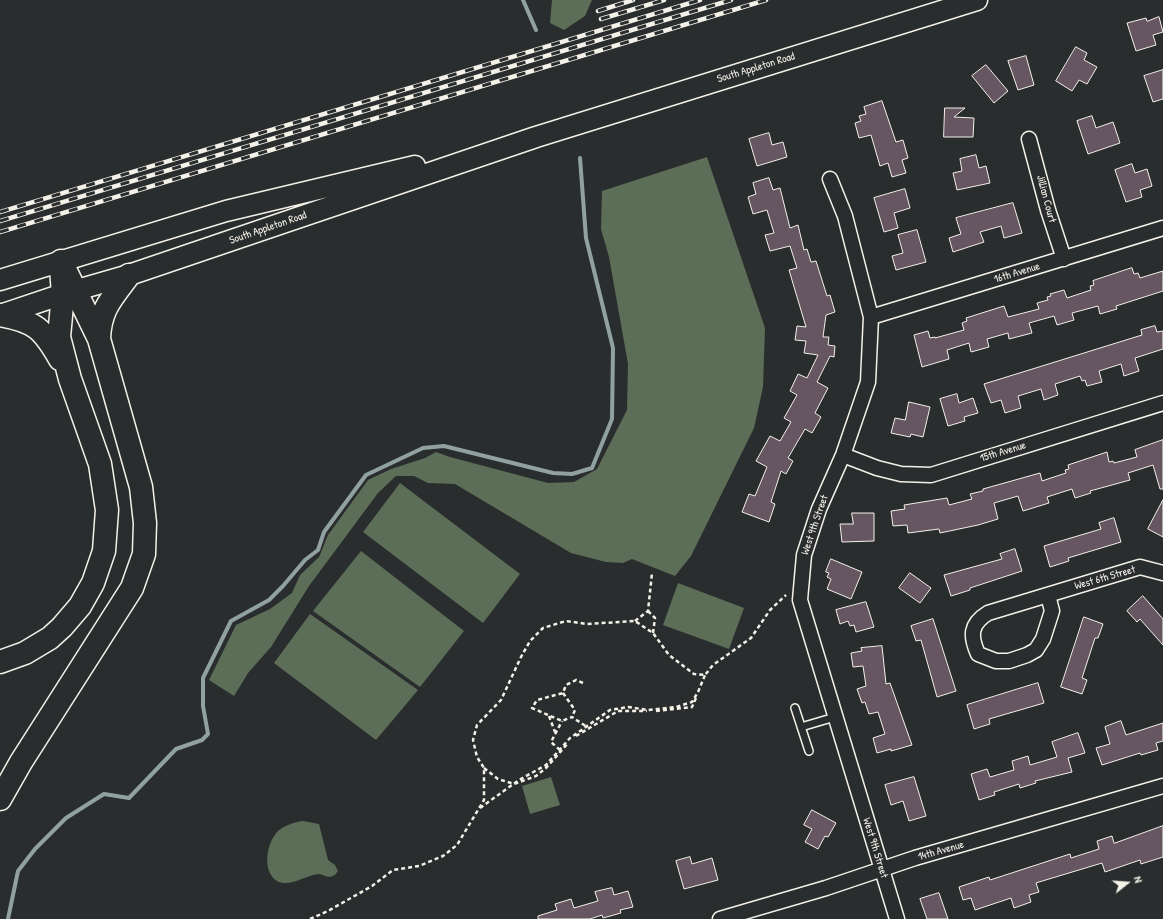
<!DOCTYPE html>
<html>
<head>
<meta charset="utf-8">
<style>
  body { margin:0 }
  #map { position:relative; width:1163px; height:919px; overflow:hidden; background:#2a2d2e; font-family:"Patrick Hand",sans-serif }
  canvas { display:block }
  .north { position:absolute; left:1107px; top:863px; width:40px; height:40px; -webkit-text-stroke:3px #2a2d2e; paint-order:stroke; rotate:73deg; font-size:11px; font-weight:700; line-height:16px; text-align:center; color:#f4f1e8 }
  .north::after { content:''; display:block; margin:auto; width:14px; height:18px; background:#f4f1e8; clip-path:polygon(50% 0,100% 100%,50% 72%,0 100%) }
</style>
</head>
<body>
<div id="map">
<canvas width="1163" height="919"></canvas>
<div class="north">N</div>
</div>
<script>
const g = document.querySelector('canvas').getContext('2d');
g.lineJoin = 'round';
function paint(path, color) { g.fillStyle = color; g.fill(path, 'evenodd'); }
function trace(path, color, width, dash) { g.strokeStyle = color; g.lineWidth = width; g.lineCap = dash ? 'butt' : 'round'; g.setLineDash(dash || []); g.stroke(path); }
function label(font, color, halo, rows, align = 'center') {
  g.font = font + ' "Patrick Hand",sans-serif'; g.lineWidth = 3; g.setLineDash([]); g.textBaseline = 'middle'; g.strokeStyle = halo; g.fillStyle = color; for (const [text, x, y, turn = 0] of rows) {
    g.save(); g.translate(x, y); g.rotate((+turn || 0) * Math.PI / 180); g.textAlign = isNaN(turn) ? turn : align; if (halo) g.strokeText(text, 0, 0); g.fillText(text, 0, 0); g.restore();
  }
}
paint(new Path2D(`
  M 552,0 L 592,0 L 585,16 L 564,30 L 550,23 Z
  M 707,157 L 765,328 L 763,387 L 754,428 L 691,556 L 675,576 L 632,559 L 623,563 L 606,562 L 571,553 L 455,484 L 428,483 L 414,476 L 396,476 L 378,493 L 309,586 L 271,647 L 248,673 L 234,696 L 209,680 L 236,625 L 270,609 L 292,593 L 300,575 L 319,557 L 328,535 L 368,480 L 391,469 L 425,458 L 436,452 L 450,457 L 548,483 L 574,482 L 597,469 L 627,410 L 628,364 L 609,257 L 601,229 L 602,191 Z
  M 400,483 L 520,574 L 483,623 L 363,532 Z
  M 361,551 L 464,631 L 420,687 L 313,611 Z
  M 678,583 L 744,608 L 729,649 L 663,625 Z
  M 310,614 L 418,690 L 376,740 L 274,663 Z
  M 551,777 L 560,805 L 530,814 L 522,786 Z
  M 303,821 L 319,824 L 328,860 L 335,865 L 338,871 L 335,875 L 330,877 C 326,877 322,874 319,874 C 306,875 289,888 277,881 C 261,871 267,842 278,831 C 285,825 295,822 303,821 Z`), '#5c6e58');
trace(new Path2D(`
  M 523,0 L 536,30
  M 8,919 L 18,871 L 35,849 L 66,818 L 104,794 L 129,798 L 176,749 L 202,740 L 208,734 L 203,706 L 203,678 L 231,621 L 269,600 L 283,586 L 305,560 L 318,550 L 324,532 L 366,475 L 423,448 L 444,446 L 553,473 L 572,474 L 592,468 L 612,419 L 613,348 L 586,238 L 580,158`), '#90a19f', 4);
const building = new Path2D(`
  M 1159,17 L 1163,32 L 1153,35 L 1156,45 L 1136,51 L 1127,23 L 1146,18 L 1147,21 Z
  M 1076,47 L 1087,53 L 1084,60 L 1097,67 L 1087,84 L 1079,80 L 1072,91 L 1056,81 Z
  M 1026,56 L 1034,85 L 1018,90 L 1008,61 Z
  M 986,65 L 1008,91 L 994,103 L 972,76 Z
  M 1163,70 L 1163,99 L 1153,102 L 1144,76 Z
  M 882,101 L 896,142 L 903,140 L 908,158 L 902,160 L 906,173 L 892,177 L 888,163 L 880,166 L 871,135 L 859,138 L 855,123 L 861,121 L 859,116 L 866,114 L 864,107 Z
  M 945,108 L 965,108 L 954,117 L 974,118 L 973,137 L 944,137 Z
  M 1092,116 L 1096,128 L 1113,122 L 1120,143 L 1088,154 L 1077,121 Z
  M 769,133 L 772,145 L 783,142 L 787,157 L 757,166 L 749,139 Z
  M 976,155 L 979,168 L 986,166 L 990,183 L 957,190 L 953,173 L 962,171 L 960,159 Z
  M 1132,164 L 1135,173 L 1147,169 L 1152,186 L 1140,190 L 1142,197 L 1126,202 L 1115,170 Z
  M 769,178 L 773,190 L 780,188 L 790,228 L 798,225 L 804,250 L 807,249 L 811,262 L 816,261 L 827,296 L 830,295 L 835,312 L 826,315 L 823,337 L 829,337 L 828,345 L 835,346 L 834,357 L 830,356 L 817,382 L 828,388 L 815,413 L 821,417 L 812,433 L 805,429 L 788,458 L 793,461 L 786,474 L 781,471 L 771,502 L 775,504 L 769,522 L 742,512 L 749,494 L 755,496 L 767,467 L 756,461 L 770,436 L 780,441 L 791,422 L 784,418 L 797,395 L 790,391 L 798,374 L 807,378 L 818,355 L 804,353 L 806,341 L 795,340 L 797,326 L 806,327 L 789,270 L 797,268 L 790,246 L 770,251 L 765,235 L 774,233 L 767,210 L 753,214 L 748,197 L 756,194 L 753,183 Z
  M 905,189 L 910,208 L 894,213 L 898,228 L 884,232 L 874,198 Z
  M 1013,203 L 1022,233 L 1004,238 L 1001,226 L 980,232 L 984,242 L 953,252 L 949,238 L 961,234 L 956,218 Z
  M 917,230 L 926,262 L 896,270 L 892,256 L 903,253 L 898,235 Z
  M 1132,268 L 1134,274 L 1138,273 L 1140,278 L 1163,271 L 1163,291 L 1116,306 L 1117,309 L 1100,314 L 1098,306 L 1072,313 L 1074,320 L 1057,325 L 1054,316 L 1029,323 L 1032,333 L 1009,339 L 1008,333 L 987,339 L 989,347 L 971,352 L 969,343 L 947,350 L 949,359 L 922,367 L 914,335 L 928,331 L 930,338 L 935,337 L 935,338 L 964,330 L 962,323 L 967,321 L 966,318 L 1004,306 L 1008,317 L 1039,309 L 1037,303 L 1048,300 L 1047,297 L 1051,296 L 1050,294 L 1064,290 L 1067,298 L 1091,290 L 1090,286 L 1094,285 L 1093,281 Z
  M 1155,326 L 1157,332 L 1163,331 L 1163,349 L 1135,358 L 1139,371 L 1124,376 L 1121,364 L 1099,371 L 1102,382 L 1087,386 L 1085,380 L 1082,381 L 1080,376 L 1055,384 L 1058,395 L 1044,400 L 1041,389 L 1018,396 L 1021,408 L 1005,413 L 1001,400 L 991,403 L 984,384 L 1142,335 L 1141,330 Z
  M 957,394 L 959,403 L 973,398 L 978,413 L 964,417 L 965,421 L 948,426 L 940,399 Z
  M 909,402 L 930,407 L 923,437 L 911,434 L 910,437 L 891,433 L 895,418 L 905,420 Z
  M 1163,440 L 1163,489 L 1160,489 L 1153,465 L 1128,473 L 1130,480 L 1090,491 L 1091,493 L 1075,498 L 1072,489 L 1047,497 L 1049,503 L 1023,511 L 1018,496 L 994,503 L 998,519 L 978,525 L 940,533 L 939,529 L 908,533 L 907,525 L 893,526 L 891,511 L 905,509 L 904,505 L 947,498 L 949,505 L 972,499 L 970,494 L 983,491 L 983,489 L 1040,473 L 1042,481 L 1066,473 L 1065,470 L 1069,469 L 1068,465 L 1107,452 L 1109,462 L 1113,461 L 1114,463 L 1137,457 L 1135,450 Z
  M 1163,500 L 1163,537 L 1148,529 Z
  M 852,513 L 874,513 L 874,541 L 842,542 L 840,524 L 853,524 Z
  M 1114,518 L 1121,542 L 1068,558 L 1069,561 L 1050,567 L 1044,546 L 1101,529 L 1099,523 Z
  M 1015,549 L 1022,571 L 970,588 L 970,590 L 951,596 L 944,575 L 1002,559 L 1000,554 Z
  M 831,559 L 862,572 L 851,599 L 827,589 L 831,579 L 827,577 L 829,573 L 826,572 Z
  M 910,573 L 931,588 L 920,603 L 899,588 Z
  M 1143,596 L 1163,619 L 1163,645 L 1140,619 L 1137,622 L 1127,611 Z
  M 866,602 L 874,627 L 856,632 L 854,625 L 850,626 L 848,621 L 840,624 L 836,610 Z
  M 1084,617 L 1103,624 L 1098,638 L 1095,638 L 1082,678 L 1087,680 L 1082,694 L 1061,687 Z
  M 933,619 L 956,691 L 937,697 L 921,640 L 916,641 L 911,626 Z
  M 882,646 L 886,684 L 890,683 L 912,745 L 891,751 L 891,749 L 877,753 L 873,738 L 885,734 L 878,712 L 869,714 L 865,702 L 862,703 L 857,689 L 866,686 L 863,666 L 853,667 L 851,653 L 862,651 L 861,648 Z
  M 1038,683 L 1044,703 L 989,719 L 990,724 L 974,729 L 967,705 Z
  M 1121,721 L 1126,735 L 1163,723 L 1163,741 L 1156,743 L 1158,750 L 1141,755 L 1140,753 L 1102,765 L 1096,748 L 1110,744 L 1105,727 Z
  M 1078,733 L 1085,753 L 1068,758 L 1072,772 L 1035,781 L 1036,783 L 1020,788 L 1019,784 L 994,792 L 995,795 L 979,800 L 971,774 L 987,769 L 990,777 L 1014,770 L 1012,761 L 1028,756 L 1030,765 L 1057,757 L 1052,742 Z
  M 914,777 L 926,816 L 909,821 L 903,801 L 891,805 L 885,785 Z
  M 812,810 L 836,823 L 828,837 L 825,836 L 818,849 L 805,842 L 812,829 L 804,825 Z
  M 1163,826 L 1163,857 L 1141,864 L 1140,860 L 1105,872 L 1102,863 L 1039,882 L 1036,883 L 1039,892 L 1029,895 L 1031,902 L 1014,908 L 1011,898 L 975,910 L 971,898 L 963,900 L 959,887 L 989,877 L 990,880 L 1070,854 L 1071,858 L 1099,849 L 1097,841 L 1112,836 L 1114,843 Z
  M 690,857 L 692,864 L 712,858 L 718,880 L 684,889 L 676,861 Z
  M 612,888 L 614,895 L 628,891 L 633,907 L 620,910 L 621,913 L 603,918 L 602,915 L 590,919 L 538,919 L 538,916 L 557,910 L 555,904 L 571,899 L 574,908 L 598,901 L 595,892 Z
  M 939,893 L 948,919 L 927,919 L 920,899 Z`);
paint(building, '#655661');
trace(building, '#f4f1e8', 1);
const lane = new Path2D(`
  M 795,708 L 809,751
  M 801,727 L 835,717`);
const street = new Path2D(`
  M 1029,139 L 1048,210 L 1064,259
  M 830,179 L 845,216 L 871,317 L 868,382 L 843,455 L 819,509 L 804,555 L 800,600 L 897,919
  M 871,317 L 1163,228
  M 843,455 L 877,468 L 901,474 L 931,475 L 1163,403
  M 1048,595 L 1052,611 L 1043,639 L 1036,650 L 1027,655 L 1009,661 L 996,661 L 978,654 C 970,636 970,624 988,613 L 1140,567 L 1163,573
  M 720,919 L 826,888 L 915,858 L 1163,786`);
const secondary = new Path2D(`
  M 0,280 L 226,211 L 415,166
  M 0,315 L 63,294 L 129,275 L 536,137 L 977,0`);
const primary = new Path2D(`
  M 0,315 C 35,321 43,329 60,359
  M 99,339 C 100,309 112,298 129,275
  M 0,662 L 25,653 L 50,638 L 62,627 L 80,606 L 93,583 L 104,551 L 107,510 L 100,464 L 70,379 L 59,337 L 63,294 L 61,268
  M 0,799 L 21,762 L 132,588 L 144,554 L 145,523 L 141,487 L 99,339 L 61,261`);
trace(lane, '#f4f1e8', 10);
trace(street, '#f4f1e8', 17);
trace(secondary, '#f4f1e8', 23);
trace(primary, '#f4f1e8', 25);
trace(new Path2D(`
  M 648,611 L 655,618 L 653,633
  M 635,621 L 648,611 L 652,573
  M 583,683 L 576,680 L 566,685 L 563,693 L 537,700 L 532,708 L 562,721 L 572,717 L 587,727
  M 563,693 L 575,710 L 572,717
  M 656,711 L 692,707 L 696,698
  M 549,716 L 555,732
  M 576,736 L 618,711 L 647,711
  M 560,750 L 551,742 L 562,721
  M 484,768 L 498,779 L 514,784 L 536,776 L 546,768 L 568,743
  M 480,808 L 519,780 L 546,765 L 570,738 L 610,710 L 628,707 L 648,710 L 676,707 L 692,702 L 698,692 L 705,675
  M 310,919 L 328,911 L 372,886 L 393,870 L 419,866 L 443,856 L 457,845 L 484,800 L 484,768 L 477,757 L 473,740 L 477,725 L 501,700 L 521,657 L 530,641 L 543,628 L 566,621 L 587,624 L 635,621 L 653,633 L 669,655 L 694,674 L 705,675 L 713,665 L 751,638 L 770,610 L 786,595`), '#f4f1e8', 2.5, [4, 3]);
trace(lane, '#2a2d2e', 7);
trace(street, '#2a2d2e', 14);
trace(secondary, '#2a2d2e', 20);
trace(primary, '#2a2d2e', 22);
const rail = new Path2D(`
  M 598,11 L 633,0
  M 601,19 L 664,0
  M 0,212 L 700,0
  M 0,221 L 731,0
  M 0,232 L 766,0`);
trace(rail, '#f4f1e8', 4.5);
trace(rail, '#2a2d2e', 3, [9]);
label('11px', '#f4f1e8', '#2a2d2e', [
  ["South Appleton Road",756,68,-17],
  ["Jillian Court",1046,199,75],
  ["South Appleton Road",268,228,-19],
  ["16th Avenue",1017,273,-17],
  ["15th Avenue",1003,452,-17],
  ["West 9th Street",815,525,-71],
  ["West 6th Street",1105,578,-16],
  ["West 9th Street",875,848,73],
  ["14th Avenue",941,851,-16]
]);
</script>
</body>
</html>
